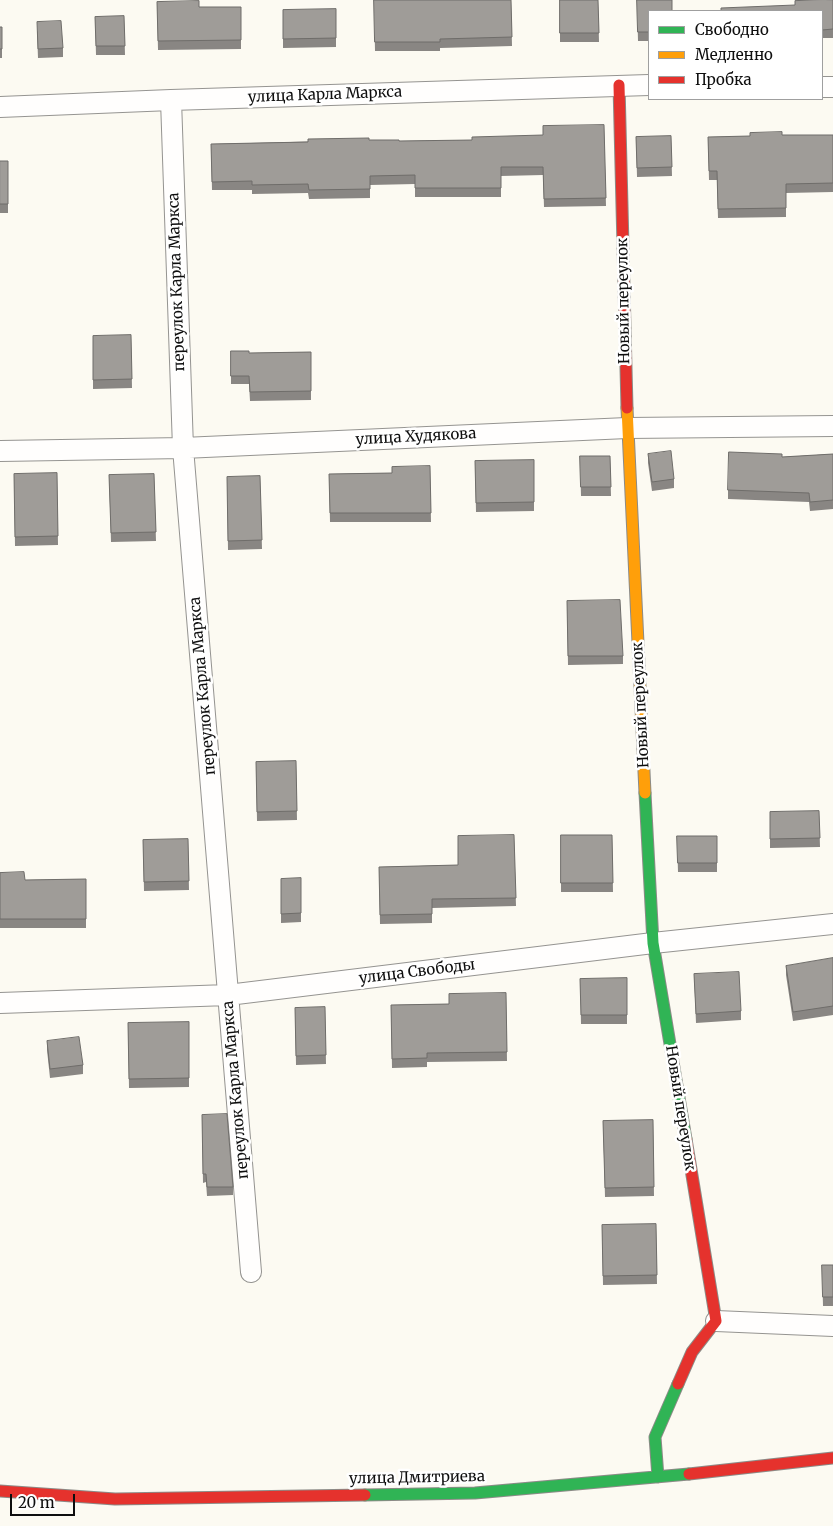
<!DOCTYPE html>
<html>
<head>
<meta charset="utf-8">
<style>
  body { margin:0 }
  #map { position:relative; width:833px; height:1526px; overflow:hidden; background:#fcfaf2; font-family:Merriweather,serif }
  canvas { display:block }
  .legend { position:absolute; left:648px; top:10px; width:175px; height:90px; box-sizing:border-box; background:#fff; border:1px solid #9f9f9f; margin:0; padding:6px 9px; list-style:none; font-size:15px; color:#0e0e0e }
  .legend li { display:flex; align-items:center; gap:10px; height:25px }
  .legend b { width:25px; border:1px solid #9f9f9f }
  .scale { position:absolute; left:10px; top:1494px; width:65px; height:22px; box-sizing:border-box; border:2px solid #0e0e0e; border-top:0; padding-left:6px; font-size:15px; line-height:18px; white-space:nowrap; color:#0e0e0e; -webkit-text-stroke:4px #fff; paint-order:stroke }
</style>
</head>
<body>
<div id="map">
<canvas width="833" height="1526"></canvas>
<ul class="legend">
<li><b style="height:6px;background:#30b455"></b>Свободно</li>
<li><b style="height:6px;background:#ff9f0a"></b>Медленно</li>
<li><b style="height:6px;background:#e5322d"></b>Пробка</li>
</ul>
<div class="scale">20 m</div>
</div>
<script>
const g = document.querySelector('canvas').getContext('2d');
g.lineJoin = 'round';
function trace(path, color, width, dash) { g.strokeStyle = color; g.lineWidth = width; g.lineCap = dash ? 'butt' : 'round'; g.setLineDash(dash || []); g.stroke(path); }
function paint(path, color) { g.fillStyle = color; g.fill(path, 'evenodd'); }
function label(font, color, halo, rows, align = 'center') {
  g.font = font + ' Merriweather,serif'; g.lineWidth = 5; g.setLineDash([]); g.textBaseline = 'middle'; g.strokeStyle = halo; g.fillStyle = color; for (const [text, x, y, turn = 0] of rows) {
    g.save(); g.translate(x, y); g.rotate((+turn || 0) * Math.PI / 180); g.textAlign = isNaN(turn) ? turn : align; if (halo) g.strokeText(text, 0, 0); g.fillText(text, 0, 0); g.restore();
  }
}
const street = new Path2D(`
  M 822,87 L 833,87
  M 171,100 L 183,448 L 251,1272
  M 0,107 L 171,100 L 649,85
  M 0,451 L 183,448 L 627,428 L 833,426
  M 0,1003 L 228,995 L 653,943 L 833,924
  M 716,1321 L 833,1326`);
const fast = new Path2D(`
  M 645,793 L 653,943 L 686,1139
  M 658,1477 L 655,1437 L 678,1384
  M 365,1495 L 475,1493 L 689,1474`);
const slow = new Path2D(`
  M 627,408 L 645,793`);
const jam = new Path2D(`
  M 619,85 L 627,408
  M 678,1384 L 692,1352 L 716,1321 L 686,1139
  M 689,1474 L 833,1458
  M 0,1491 L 115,1499 L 365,1495`);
trace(street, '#959491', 22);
trace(fast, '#8c8b87', 13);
trace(slow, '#8c8b87', 13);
trace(jam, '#8c8b87', 13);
trace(street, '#fffefd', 20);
trace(fast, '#30b455', 11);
trace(slow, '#ff9f0a', 11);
trace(jam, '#e5322d', 11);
paint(new Path2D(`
  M 374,0 L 511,0 L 512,46 L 440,48 L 440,51 L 375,51 Z
  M 560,0 L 598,0 L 599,42 L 560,42 Z
  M 637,0 L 649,11 L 649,41 L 638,41 Z
  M 833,0 L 833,38 L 822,38 L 822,11 L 795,5 Z
  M 157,2 L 199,7 L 241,7 L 241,49 L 158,50 Z
  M 336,9 L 336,47 L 283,48 L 283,10 Z
  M 124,16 L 125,55 L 96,55 L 95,17 Z
  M 0,27 L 2,27 L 2,58 L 0,58 Z
  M 37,31 L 63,48 L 63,57 L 38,58 Z
  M 604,125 L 606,206 L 544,207 L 543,175 L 501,176 L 501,197 L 415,197 L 415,184 L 370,185 L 370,198 L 309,199 L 308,193 L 252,194 L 252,190 L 212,190 L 211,144 L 369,140 L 399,141 L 472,140 L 543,135 Z
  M 833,135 L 833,192 L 786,193 L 786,217 L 718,218 L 717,180 L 709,180 L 708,137 Z
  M 671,136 L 672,176 L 637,177 L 636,137 Z
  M 0,161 L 8,161 L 8,213 L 0,213 Z
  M 131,335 L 132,388 L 93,389 L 93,336 Z
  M 231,351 L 249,353 L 311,352 L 311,400 L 250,401 L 249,384 L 231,384 Z
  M 648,454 L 674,479 L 674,488 L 652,491 L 648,463 Z
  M 833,454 L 833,509 L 810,511 L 809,502 L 728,499 L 728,490 L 782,457 Z
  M 580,456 L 610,456 L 611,496 L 581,496 Z
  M 534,460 L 534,511 L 476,512 L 475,461 Z
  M 430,466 L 431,522 L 330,522 L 329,474 L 392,473 Z
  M 57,473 L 58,545 L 15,546 L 14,474 Z
  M 154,474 L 156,541 L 111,542 L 109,475 Z
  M 260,476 L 262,549 L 228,550 L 227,477 Z
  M 567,601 L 623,656 L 623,664 L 568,665 Z
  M 296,761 L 297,820 L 257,821 L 256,762 Z
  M 819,811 L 820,847 L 770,848 L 770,812 Z
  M 514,835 L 516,906 L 432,908 L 432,923 L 380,924 L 379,867 L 458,865 Z
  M 561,835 L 612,835 L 613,892 L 561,892 Z
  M 677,836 L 717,836 L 717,872 L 678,872 Z
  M 188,839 L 189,890 L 144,891 L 143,840 Z
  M 0,873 L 25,880 L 86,879 L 86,928 L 0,928 Z
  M 301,878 L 301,922 L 281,923 L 281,879 Z
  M 833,958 L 833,1015 L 793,1021 L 786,975 L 786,966 Z
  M 694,974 L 741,1011 L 741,1020 L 696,1023 Z
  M 627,978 L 627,1024 L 581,1024 L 580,979 Z
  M 506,993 L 507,1061 L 427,1062 L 427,1067 L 392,1068 L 391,1005 L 449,1004 Z
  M 325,1007 L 326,1064 L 296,1065 L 295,1008 Z
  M 189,1022 L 189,1087 L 129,1088 L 128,1023 Z
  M 47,1041 L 83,1065 L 83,1074 L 50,1078 L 47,1050 Z
  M 202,1115 L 233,1187 L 233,1195 L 207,1196 L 206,1182 L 203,1183 Z
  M 653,1120 L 654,1196 L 605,1197 L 603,1121 Z
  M 656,1224 L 657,1284 L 603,1285 L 602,1225 Z
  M 822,1265 L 833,1265 L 833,1306 L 823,1306 Z`), '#898683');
const building = new Path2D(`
  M 374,0 L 511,0 L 512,37 L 440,39 L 440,42 L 375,42 Z
  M 560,0 L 598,0 L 599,33 L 560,33 Z
  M 637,0 L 672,0 L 672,11 L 649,11 L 649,32 L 638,32 Z
  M 833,0 L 833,29 L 822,30 L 822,11 L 721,11 L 721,8 L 795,5 L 795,1 Z
  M 199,1 L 199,7 L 241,7 L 241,40 L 158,41 L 157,2 Z
  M 336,9 L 336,38 L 283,39 L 283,10 Z
  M 124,16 L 125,46 L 96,46 L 95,17 Z
  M 61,21 L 63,48 L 38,49 L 37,22 Z
  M 0,27 L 2,27 L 2,49 L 0,49 Z
  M 604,125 L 606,198 L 544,199 L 543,167 L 501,167 L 501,188 L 415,188 L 415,175 L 370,176 L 370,189 L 309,190 L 308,184 L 252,185 L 252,181 L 212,182 L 211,144 L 308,142 L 308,139 L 369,138 L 369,140 L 399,140 L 399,141 L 472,140 L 472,137 L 543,135 L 543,126 Z
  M 782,132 L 782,135 L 833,135 L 833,183 L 786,184 L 786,208 L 718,209 L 717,171 L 709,171 L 708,137 L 750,136 L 750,133 Z
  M 671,136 L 672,167 L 637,168 L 636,137 Z
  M 0,161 L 8,161 L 8,204 L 0,204 Z
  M 131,335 L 132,379 L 93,380 L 93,336 Z
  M 231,351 L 249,351 L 249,353 L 311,352 L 311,391 L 250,392 L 249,376 L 231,376 Z
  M 671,451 L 674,479 L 652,482 L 648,454 Z
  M 729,452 L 782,454 L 782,457 L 833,454 L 833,500 L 810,502 L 809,493 L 728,490 Z
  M 580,456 L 610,456 L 611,487 L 581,487 Z
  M 534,460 L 534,502 L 476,503 L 475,461 Z
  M 430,466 L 431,513 L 330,513 L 329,474 L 392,473 L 392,467 Z
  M 57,473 L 58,536 L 15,537 L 14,474 Z
  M 154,474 L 156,532 L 111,533 L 109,475 Z
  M 260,476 L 262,540 L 228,541 L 227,477 Z
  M 620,600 L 623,656 L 568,656 L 567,601 Z
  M 296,761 L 297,811 L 257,812 L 256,762 Z
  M 819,811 L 820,838 L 770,839 L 770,812 Z
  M 514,835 L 516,898 L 432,899 L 432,914 L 380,915 L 379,867 L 458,865 L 458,836 Z
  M 561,835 L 612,835 L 613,883 L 561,883 Z
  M 677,836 L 717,836 L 717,863 L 678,863 Z
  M 188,839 L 189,881 L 144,882 L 143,840 Z
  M 24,872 L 25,880 L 86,879 L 86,919 L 0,919 L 0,873 Z
  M 301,878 L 301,913 L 281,914 L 281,879 Z
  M 833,958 L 833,1006 L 793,1012 L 786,966 Z
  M 739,972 L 741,1011 L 696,1014 L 694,974 Z
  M 627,978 L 627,1015 L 581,1015 L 580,979 Z
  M 506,993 L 507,1052 L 427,1053 L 427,1058 L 392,1059 L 391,1005 L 449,1004 L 449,994 Z
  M 325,1007 L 326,1055 L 296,1056 L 295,1008 Z
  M 189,1022 L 189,1078 L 129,1079 L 128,1023 Z
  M 79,1037 L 83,1065 L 50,1069 L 47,1041 Z
  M 227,1114 L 233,1187 L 207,1187 L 206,1174 L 203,1174 L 202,1115 Z
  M 653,1120 L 654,1187 L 605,1188 L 603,1121 Z
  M 656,1224 L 657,1275 L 603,1276 L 602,1225 Z
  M 822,1265 L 833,1265 L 833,1297 L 823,1297 Z`);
paint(building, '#9f9c98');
trace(building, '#6f6d6a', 1);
label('15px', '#0e0e0e', '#fff', [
  ["улица Карла Маркса",325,95,-2],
  ["переулок Карла Маркса",177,282,-92],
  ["Новый переулок",624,301,-91],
  ["улица Худякова",416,437,-3],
  ["переулок Карла Маркса",203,686,-95],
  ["Новый переулок",641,705,-93],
  ["улица Свободы",417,972,-7],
  ["переулок Карла Маркса",236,1090,-95],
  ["Новый переулок",680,1108,81],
  ["улица Дмитриева",417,1478,-1]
]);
</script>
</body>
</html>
